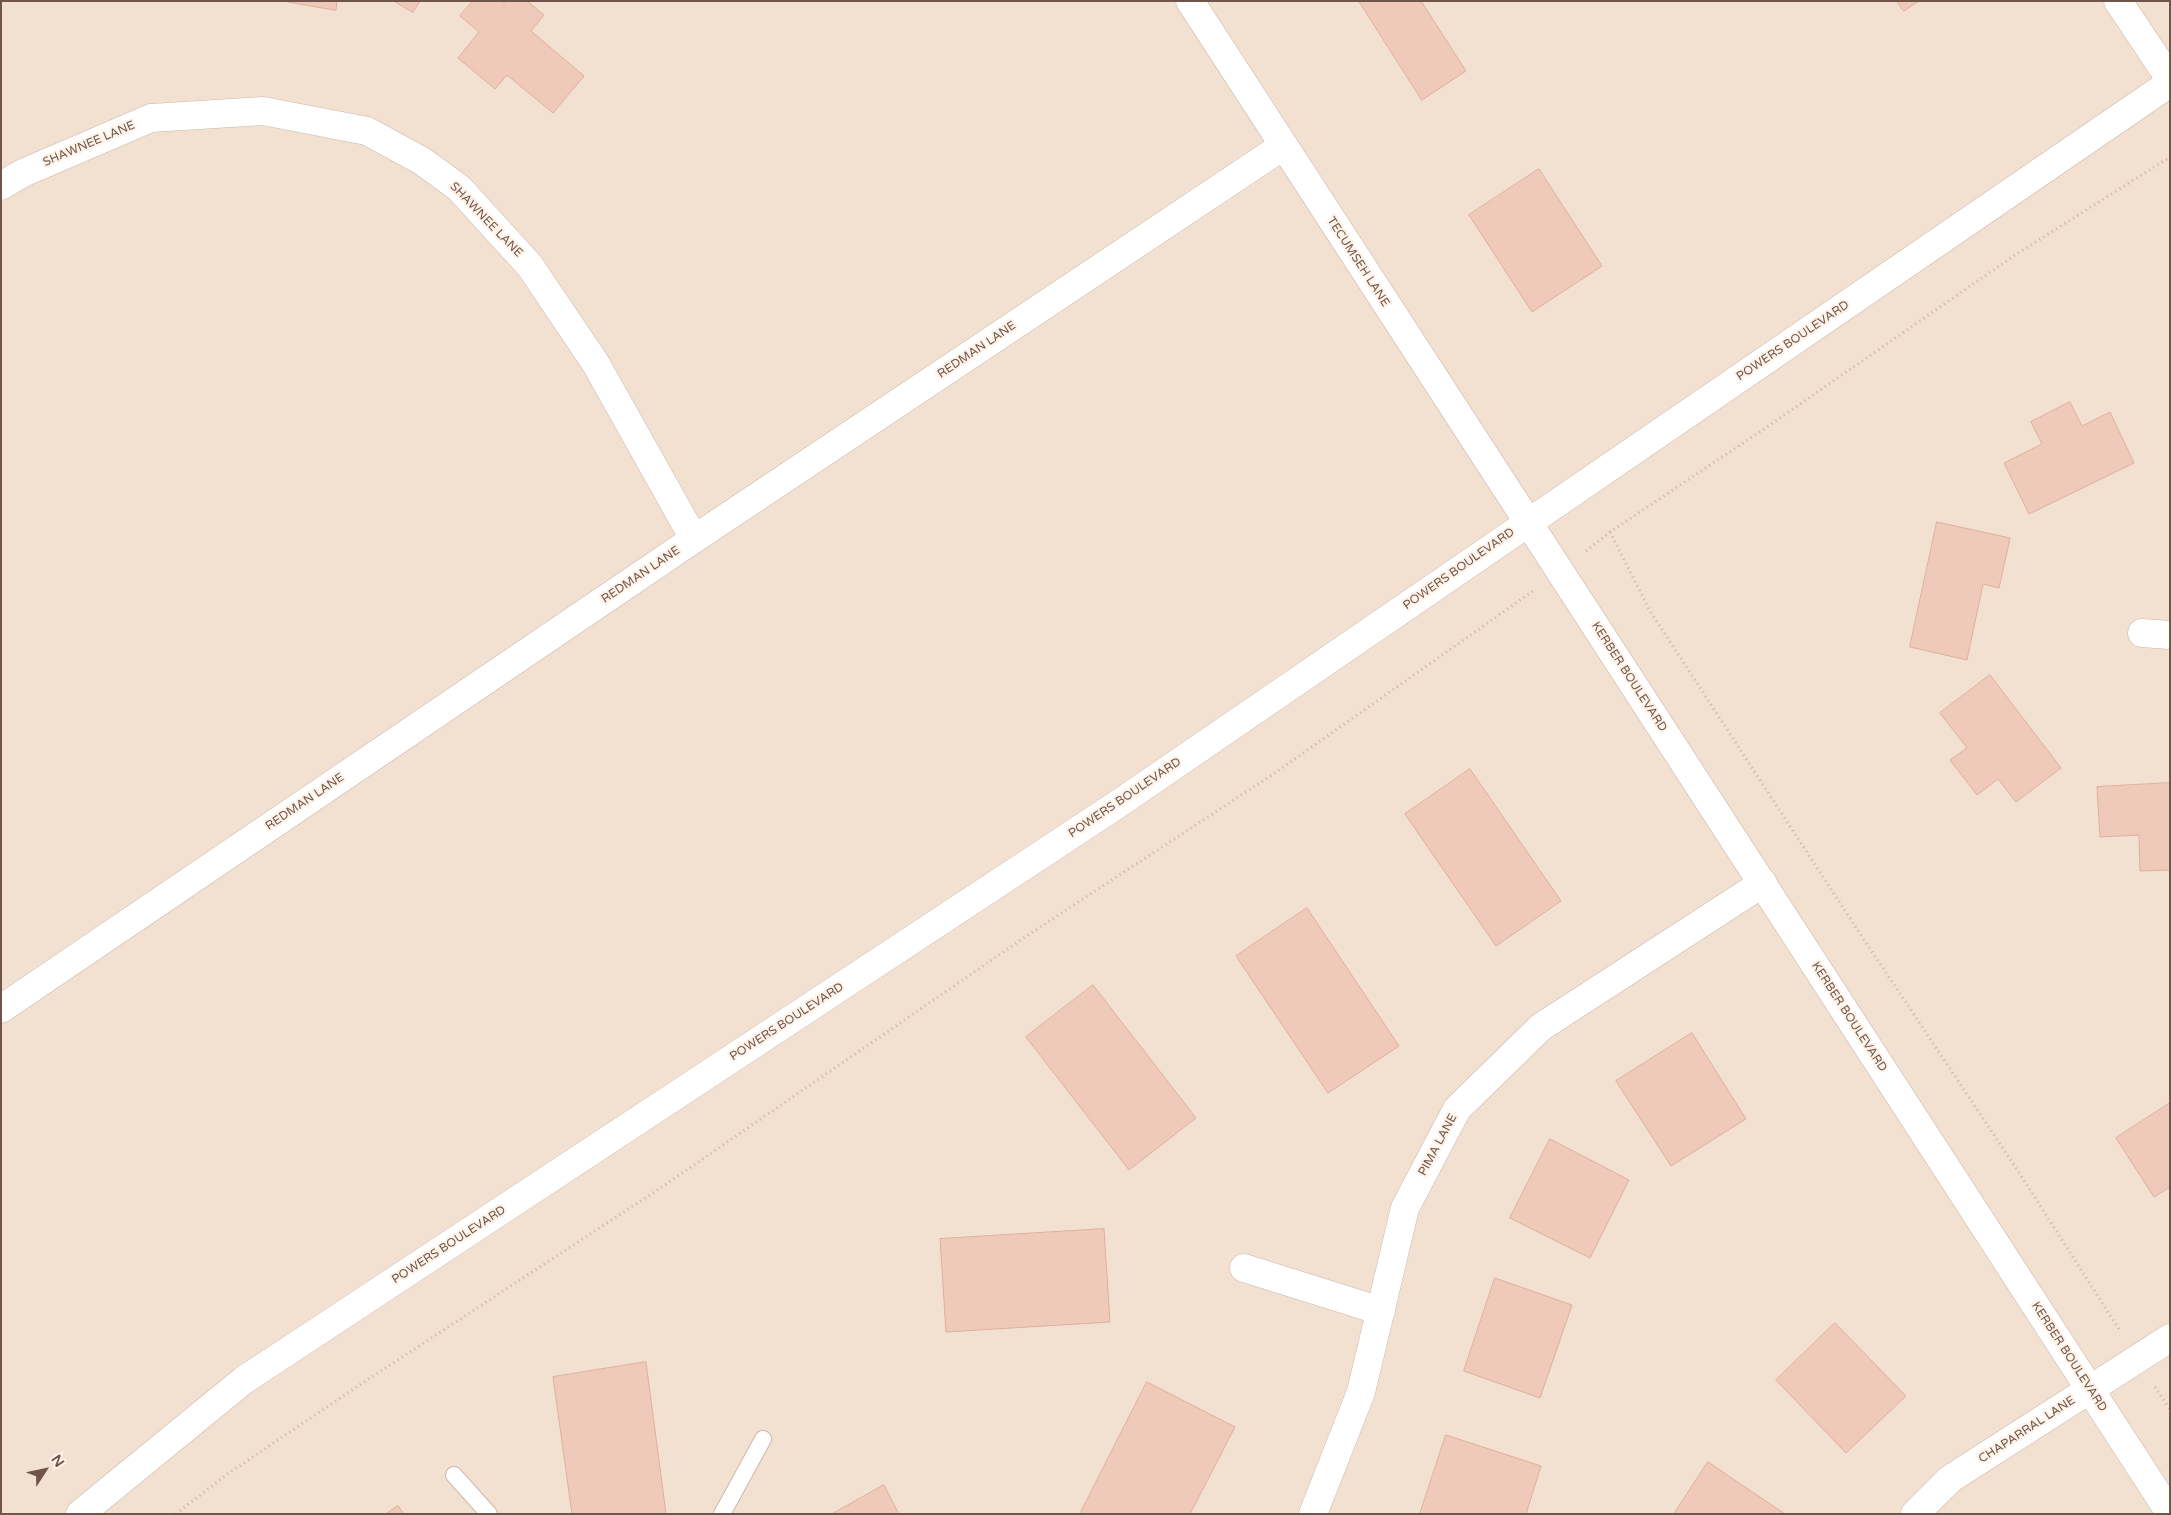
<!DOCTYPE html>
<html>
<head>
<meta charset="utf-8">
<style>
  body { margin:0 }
  #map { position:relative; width:2171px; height:1515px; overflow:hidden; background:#fbefe2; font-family:"Varela Round",sans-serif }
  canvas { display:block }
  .frame { position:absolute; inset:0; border:2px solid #71544a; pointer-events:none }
  .north { position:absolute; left:20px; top:1445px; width:50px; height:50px; -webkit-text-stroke:4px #fef3e8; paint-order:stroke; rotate:55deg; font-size:14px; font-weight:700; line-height:20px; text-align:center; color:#71544a }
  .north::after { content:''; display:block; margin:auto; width:18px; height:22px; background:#71544a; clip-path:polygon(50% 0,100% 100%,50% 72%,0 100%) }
</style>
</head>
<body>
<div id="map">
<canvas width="2171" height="1515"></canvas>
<div class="frame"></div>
<div class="north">N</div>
</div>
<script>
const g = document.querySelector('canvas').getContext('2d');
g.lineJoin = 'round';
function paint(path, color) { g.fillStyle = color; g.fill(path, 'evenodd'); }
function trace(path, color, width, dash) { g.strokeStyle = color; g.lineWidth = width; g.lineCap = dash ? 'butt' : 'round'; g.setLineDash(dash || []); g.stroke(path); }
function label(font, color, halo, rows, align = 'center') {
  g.font = font + ' "Varela Round",sans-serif'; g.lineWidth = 4.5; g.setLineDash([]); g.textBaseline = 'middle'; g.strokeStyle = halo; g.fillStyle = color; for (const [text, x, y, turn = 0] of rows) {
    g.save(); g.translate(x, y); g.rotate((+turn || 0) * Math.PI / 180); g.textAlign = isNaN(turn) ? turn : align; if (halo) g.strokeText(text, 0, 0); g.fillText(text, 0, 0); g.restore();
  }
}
paint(new Path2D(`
  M 1,1 L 2170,1 L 2170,1514 L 1,1514 Z`), '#f2e0d1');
const building = new Path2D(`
  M 283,1 L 337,1 L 336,10 Z
  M 394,1 L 420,1 L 413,12 Z
  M 473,1 L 502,1 L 504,3 L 506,1 L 527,1 L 544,15 L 531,31 L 584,76 L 553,113 L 507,75 L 495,89 L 458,58 L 479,32 L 460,16 Z
  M 1359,1 L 1421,1 L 1466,71 L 1422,100 Z
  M 1897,1 L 1919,1 L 1904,11 Z
  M 1539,169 L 1602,266 L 1532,312 L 1469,215 Z
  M 2070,402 L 2082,426 L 2110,412 L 2134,463 L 2029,514 L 2004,463 L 2042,444 L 2031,422 Z
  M 1937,522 L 2010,538 L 1999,588 L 1983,584 L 1967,660 L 1910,647 Z
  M 1990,675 L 2061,768 L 2016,802 L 1998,779 L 1977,795 L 1950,760 L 1967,748 L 1940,713 Z
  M 1470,769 L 1561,901 L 1496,946 L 1405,814 Z
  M 2170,783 L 2170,870 L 2140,871 L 2139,835 L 2100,837 L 2097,787 Z
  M 1307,908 L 1399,1046 L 1328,1093 L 1236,956 Z
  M 1093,985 L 1196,1118 L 1129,1170 L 1026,1037 Z
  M 1692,1033 L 1746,1119 L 1671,1166 L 1616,1081 Z
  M 2170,1103 L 2170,1187 L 2154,1197 L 2116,1138 Z
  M 1550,1139 L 1629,1180 L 1590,1258 L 1510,1218 Z
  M 1104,1229 L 1110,1322 L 946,1332 L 940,1239 Z
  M 1495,1278 L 1572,1305 L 1540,1398 L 1464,1371 Z
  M 1835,1323 L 1906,1396 L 1846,1453 L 1776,1380 Z
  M 646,1362 L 666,1514 L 572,1514 L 553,1377 Z
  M 1147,1382 L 1235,1427 L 1190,1514 L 1080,1514 Z
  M 1446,1435 L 1541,1466 L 1526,1514 L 1420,1514 Z
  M 1708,1462 L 1785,1514 L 1674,1514 Z
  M 884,1485 L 899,1514 L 832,1514 Z
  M 398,1506 L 404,1514 L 386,1514 Z`);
paint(building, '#efcabb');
trace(building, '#e0af9d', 1);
const service = new Path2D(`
  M 454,1475 L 489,1514
  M 722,1514 L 763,1439`);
const minor = new Path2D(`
  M 1190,1 L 1528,522
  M 2118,1 L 2170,79
  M 1,186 L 23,173 L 151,118 L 263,111 L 367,131 L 422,161 L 459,188 L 530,266 L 596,364 L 694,539
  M 2142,633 L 2170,635
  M 1,1009 L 694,539 L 1283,146
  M 1244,1268 L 1381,1311
  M 1313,1514 L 1361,1392 L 1405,1208 L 1457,1109 L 1541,1027 L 1763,883
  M 1915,1514 L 1950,1479 L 2170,1338`);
const tertiary = new Path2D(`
  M 1528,522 L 2170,1513`);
const secondary = new Path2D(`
  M 80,1514 L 244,1380 L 1118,804 L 2170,83`);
trace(service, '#cdb8ad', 18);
trace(minor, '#cdb8ad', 29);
trace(tertiary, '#cdb8ad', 29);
trace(secondary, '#d0b7aa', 29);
trace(new Path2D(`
  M 1610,532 L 1650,611 L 1851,920 L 2022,1177 L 2120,1331
  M 1586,551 L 1610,532 L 1767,427 L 2015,255 L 2170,157
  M 2155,1387 L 2170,1409
  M 176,1514 L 226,1475 L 364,1382 L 659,1189 L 1028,935 L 1272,775 L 1533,591`), '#d3ae9f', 3, [1, 4]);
trace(service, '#fff', 16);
trace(minor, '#fff', 28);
trace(tertiary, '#fff', 28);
trace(secondary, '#fff', 28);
label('12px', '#71544a', '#fef3e8', [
  ["SHAWNEE LANE",89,144,-23],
  ["SHAWNEE LANE",486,220,46],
  ["TECUMSEH LANE",1358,262,57],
  ["POWERS BOULEVARD",1793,341,-34],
  ["REDMAN LANE",977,350,-34],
  ["POWERS BOULEVARD",1459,569,-35],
  ["REDMAN LANE",641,575,-34],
  ["KERBER BOULEVARD",1629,677,57],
  ["POWERS BOULEVARD",1125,798,-34],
  ["REDMAN LANE",305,802,-34],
  ["KERBER BOULEVARD",1849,1017,57],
  ["POWERS BOULEVARD",787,1022,-33],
  ["PIMA LANE",1438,1145,-62],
  ["POWERS BOULEVARD",449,1245,-33],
  ["KERBER BOULEVARD",2069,1357,57],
  ["CHAPARRAL LANE",2027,1430,-33]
]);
</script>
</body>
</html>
